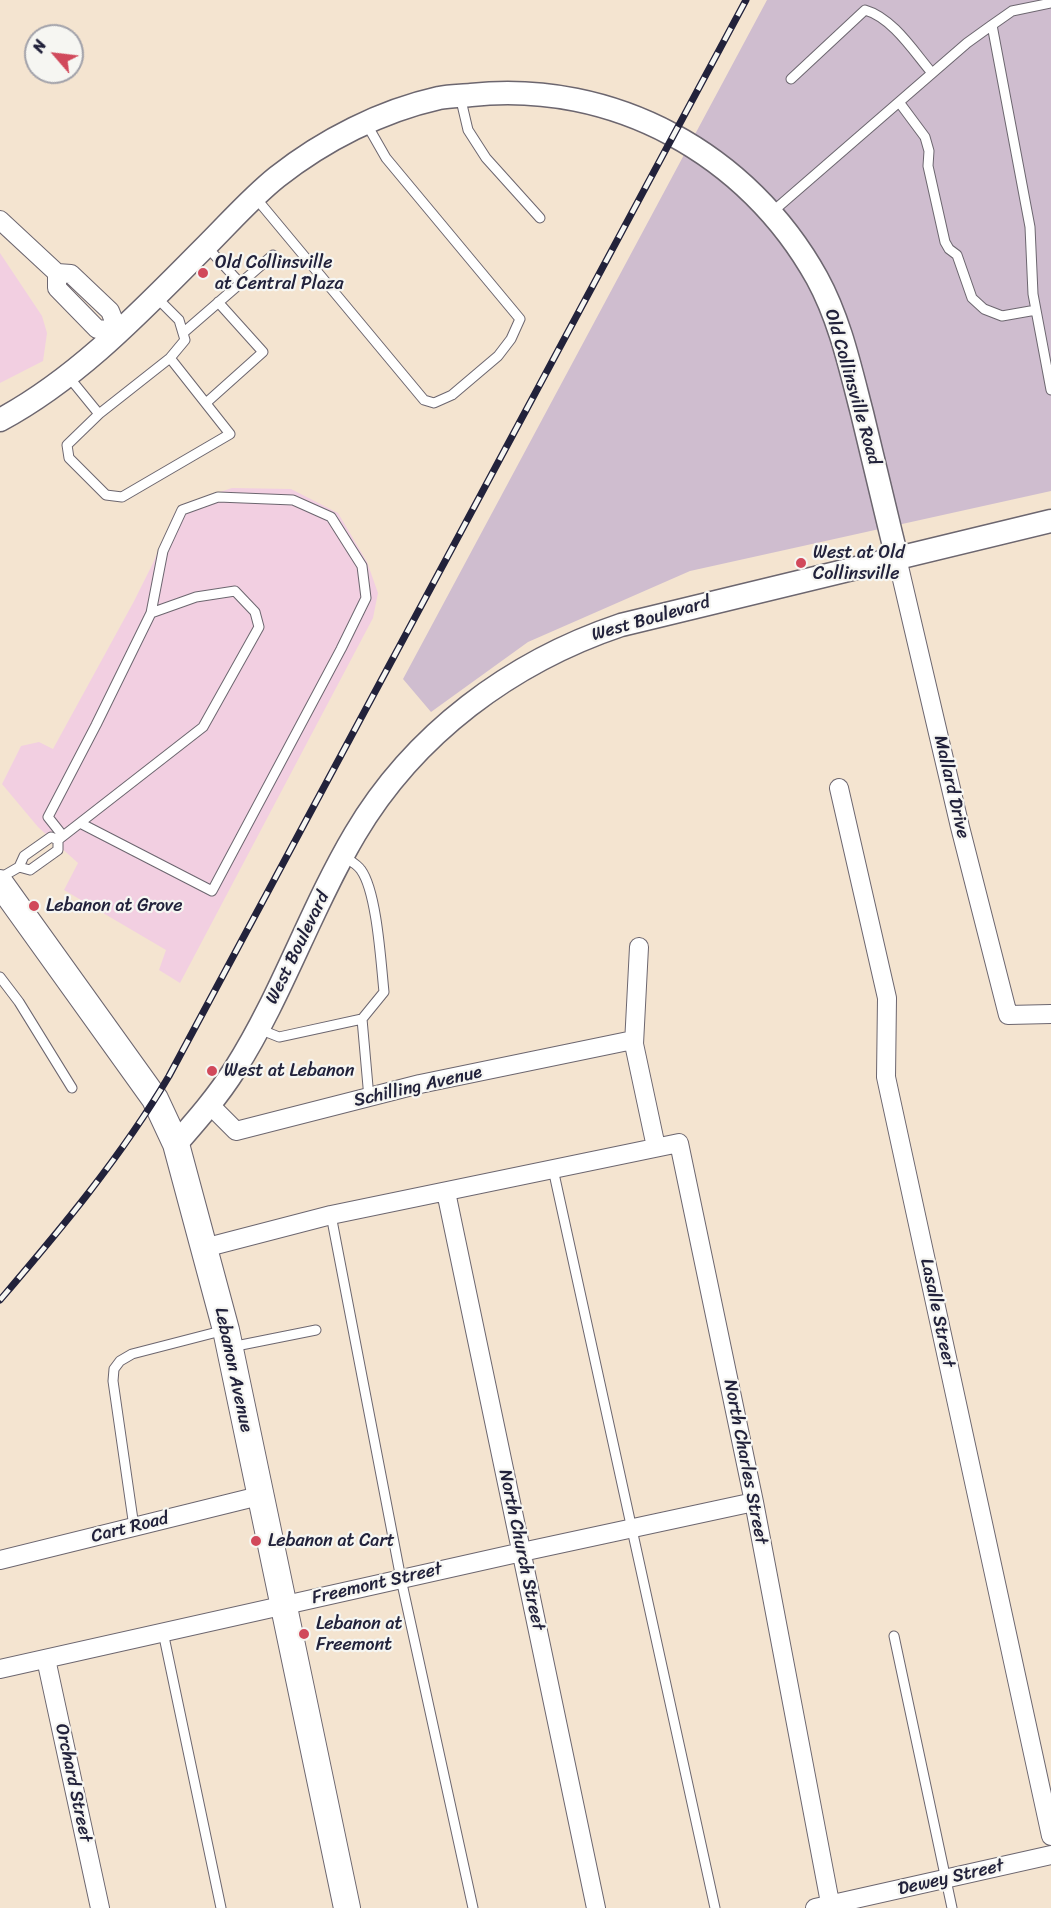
<!DOCTYPE html>
<html>
<head>
<meta charset="utf-8">
<style>
  body { margin:0 }
  #map { position:relative; width:1051px; height:1908px; overflow:hidden; background:#f4e4d0; font-family:Sriracha,sans-serif }
  canvas { display:block }
  .north { position:absolute; left:24px; top:24px; width:60px; height:60px; box-sizing:border-box; background:#f6f6f2; border:2px solid #a1a1a9; border-radius:50%; rotate:298deg; font-size:16px; font-weight:700; line-height:24px; text-align:center; color:#22223b }
  .north::after { content:''; display:block; margin:auto; width:21px; height:27px; background:#d1495b; clip-path:polygon(50% 0,100% 100%,50% 72%,0 100%) }
</style>
</head>
<body>
<div id="map">
<canvas width="1051" height="1908"></canvas>
<div class="north">N</div>
</div>
<script>
const g = document.querySelector('canvas').getContext('2d');
g.lineJoin = 'round';
function paint(path, color) { g.fillStyle = color; g.fill(path, 'evenodd'); }
function trace(path, color, width, dash) { g.strokeStyle = color; g.lineWidth = width; g.lineCap = dash ? 'butt' : 'round'; g.setLineDash(dash || []); g.stroke(path); }
function label(font, color, halo, rows, align = 'center') {
  g.font = font + ' Sriracha,sans-serif'; g.lineWidth = 4.5; g.setLineDash([]); g.textBaseline = 'middle'; g.strokeStyle = halo; g.fillStyle = color; for (const [text, x, y, turn = 0] of rows) {
    g.save(); g.translate(x, y); g.rotate((+turn || 0) * Math.PI / 180); g.textAlign = isNaN(turn) ? turn : align; if (halo) g.strokeText(text, 0, 0); g.fillText(text, 0, 0); g.restore();
  }
}
paint(new Path2D(`
  M 0,253 L 42,316 L 47,333 L 43,361 L 0,383 Z
  M 232,488 L 291,489 L 338,513 L 367,562 L 378,593 L 373,618 L 180,983 L 159,970 L 166,950 L 64,890 L 78,863 L 38,827 L 2,784 L 21,746 L 39,742 L 53,749 L 133,603 L 153,563 L 174,514 L 184,504 Z`), '#f2cfe1');
paint(new Path2D(`
  M 767,0 L 1051,0 L 1051,491 L 690,571 L 528,642 L 431,712 L 403,679 Z`), '#cfbdcf');
const service = new Path2D(`
  M 1051,3 L 1012,11 L 992,25 L 1030,227 L 1033,294 L 1051,390
  M 791,79 L 865,10 C 893,18 914,52 932,73
  M 460,96 L 468,130 L 486,158 L 540,218
  M 899,102 L 925,137 L 929,151 L 928,166 L 945,242 L 949,249 L 957,255 L 972,298 L 984,309 L 1002,316 L 1036,310
  M 255,197 L 424,400 L 434,403 L 452,395 L 498,356 L 511,339 L 520,319 L 386,158 L 366,123
  M 771,213 L 967,43 L 992,25
  M 207,247 L 240,283
  M 155,296 L 179,320 L 185,340 L 170,358
  M 183,333 L 273,255
  M 68,376 L 99,414 L 67,445 L 69,458 L 106,495 L 122,497 L 230,434 L 170,358 L 99,414
  M 206,403 L 263,352 L 218,302
  M 80,823 L 212,891 L 341,649 L 366,598 L 362,566 L 331,517 L 293,500 L 218,497 L 182,510 L 163,551 L 151,613
  M 58,840 L 203,727 L 259,627 L 255,612 L 235,591 L 196,597 L 151,613 L 96,725 L 48,817 L 63,836
  M 343,856 C 349,860 357,864 361,870 C 377,892 381,964 384,992 L 362,1019
  M 19,867 L 30,870 L 58,850 L 58,840
  M 0,878 L 19,867 L 24,856 L 51,837 L 58,840
  M 0,977 L 19,1002 L 72,1088
  M 259,1029 L 279,1037 L 362,1019 L 369,1098
  M 553,1169 L 715,1908
  M 331,1215 L 401,1579 L 473,1908
  M 231,1347 L 316,1330
  M 134,1527 L 113,1381 L 114,1369 L 120,1361 L 132,1354 L 225,1330
  M 163,1632 L 221,1908
  M 894,1636 L 952,1908`);
const minor = new Path2D(`
  M 0,220 L 57,273 L 71,274 L 110,311 L 118,331 L 97,329 L 57,288 L 57,273
  M 897,558 L 960,827 L 1008,1015 L 1051,1014
  M 839,788 L 887,998 L 886,1077 L 1051,1836
  M 639,947 L 634,1044 L 656,1147
  M 210,1105 L 236,1131 L 420,1084 L 633,1040 L 634,1044
  M 446,1192 L 596,1908
  M 204,1248 L 331,1215 L 679,1143 L 754,1502 L 831,1908
  M 0,1560 L 259,1496
  M 46,1659 L 100,1908
  M 0,1669 L 522,1552 L 754,1502
  M 815,1908 L 1051,1855`);
const tertiary = new Path2D(`
  M 0,420 C 80,377 144,308 207,245 C 230,222 252,197 277,177 C 324,140 381,111 439,98 C 450,96 461,96 471,95 C 614,80 748,154 817,278 C 840,320 850,367 862,413 C 874,462 885,510 897,558
  M 176,1144 C 197,1120 218,1096 235,1069 C 282,995 310,910 355,834 C 414,734 511,662 621,625 L 1051,521`);
const secondary = new Path2D(`
  M 0,883 L 155,1099 L 176,1144 L 226,1330 L 347,1908`);
trace(service, '#6c666f', 11);
trace(minor, '#6c666f', 20);
trace(tertiary, '#6c666f', 25);
trace(secondary, '#6c666f', 28);
trace(service, '#fff', 9);
trace(minor, '#fff', 18);
trace(tertiary, '#fff', 22);
trace(secondary, '#fff', 26);
const rail = new Path2D(`
  M 0,1300 C 61,1229 121,1157 169,1076 L 746,0`);
trace(rail, '#22223b', 7);
trace(rail, '#f6f6f2', 4.5, [14]);
for (const [x, y, r, color] of [
  [203,273,6,"#d1495b"],
  [801,563,6,"#d1495b"],
  [34,906,6,"#d1495b"],
  [212,1071,6,"#d1495b"],
  [256,1541,6,"#d1495b"],
  [304,1634,6,"#d1495b"]
]) { const dot = new Path2D(); dot.arc(x, y, r, 0, 2 * Math.PI); g.fillStyle = color; g.fill(dot); trace(dot, '#f6f6f2', 2); }
label('18px', '#22223b', '#f6f6f2', [
  ["Old Collinsville",215,263],
  ["at Central Plaza",215,284],
  ["West at Old",813,553],
  ["Collinsville",813,574],
  ["Lebanon at Grove",46,906],
  ["West at Lebanon",224,1071],
  ["Lebanon at Cart",268,1541],
  ["Lebanon at",316,1624],
  ["Freemont",316,1645]
], 'left');
label('18px', '#22223b', '#f6f6f2', [
  ["Old Collinsville Road",852,387,74],
  ["West Boulevard",651,619,-16],
  ["Mallard Drive",951,787,77],
  ["West Boulevard",298,948,-64],
  ["Schilling Avenue",418,1087,-13],
  ["Lasalle Street",937,1313,78],
  ["Lebanon Avenue",233,1370,78],
  ["North Charles Street",745,1462,79],
  ["Cart Road",130,1528,-14],
  ["North Church Street",521,1550,78],
  ["Freemont Street",377,1584,-13],
  ["Orchard Street",73,1783,78],
  ["Dewey Street",951,1878,-13]
]);
</script>
</body>
</html>
